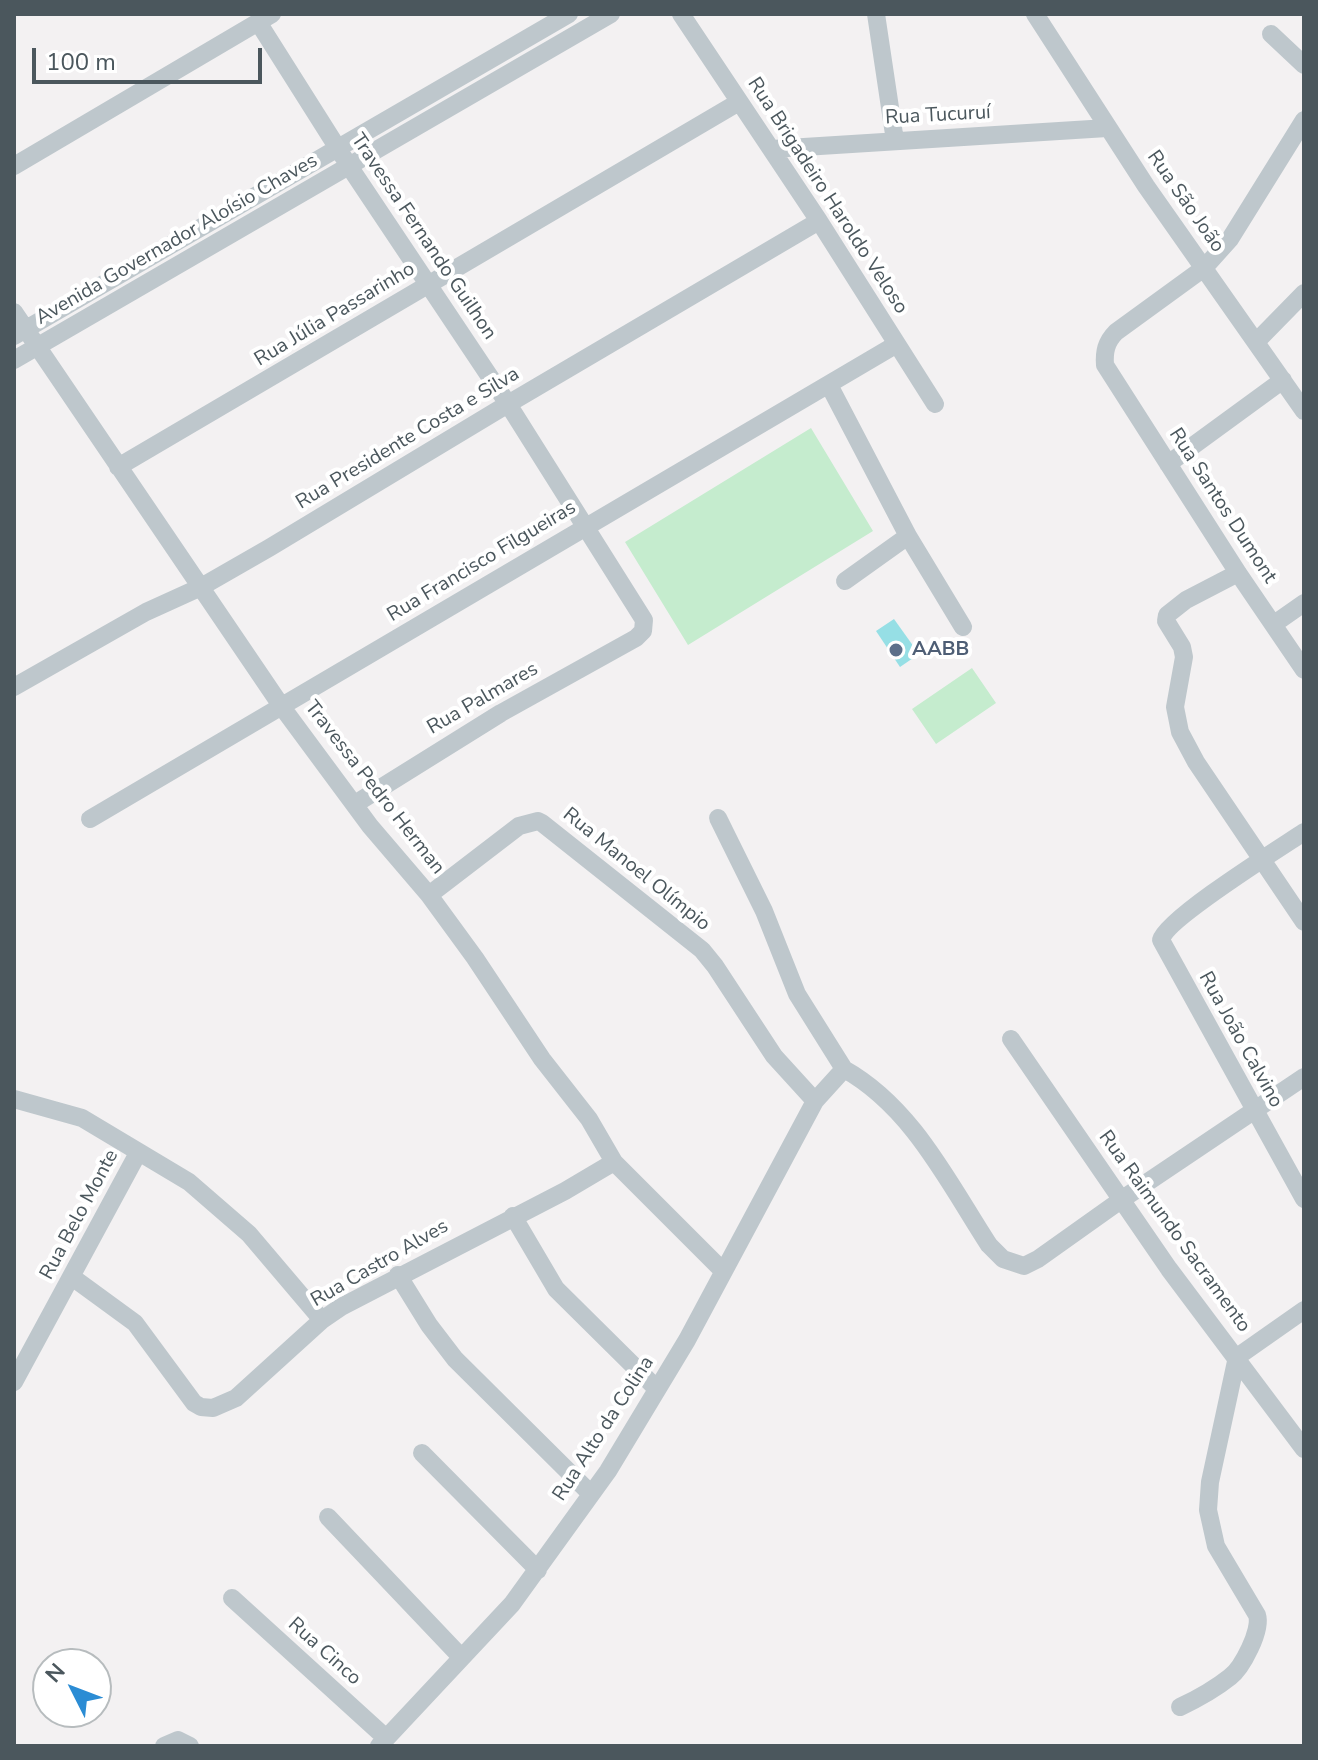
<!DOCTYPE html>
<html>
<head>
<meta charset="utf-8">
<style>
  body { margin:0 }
  #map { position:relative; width:1318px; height:1760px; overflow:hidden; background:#f3f1f2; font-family:"Nunito Sans",sans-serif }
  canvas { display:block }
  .frame { position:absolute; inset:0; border:16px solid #4b575d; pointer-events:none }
  .north { position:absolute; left:32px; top:1648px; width:80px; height:80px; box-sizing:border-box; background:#fff; border:2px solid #b7bcbe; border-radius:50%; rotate:312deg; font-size:22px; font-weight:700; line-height:32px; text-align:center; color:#4b575d }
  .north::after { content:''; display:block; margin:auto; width:28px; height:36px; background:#2b8cd4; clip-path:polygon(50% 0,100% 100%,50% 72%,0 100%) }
  .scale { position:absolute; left:32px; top:48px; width:230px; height:36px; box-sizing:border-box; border:4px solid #4b575d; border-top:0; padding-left:10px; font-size:24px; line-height:28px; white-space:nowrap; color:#4b575d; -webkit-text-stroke:6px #fff; paint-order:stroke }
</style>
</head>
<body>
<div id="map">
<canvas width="1318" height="1760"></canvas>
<div class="frame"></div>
<div class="north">N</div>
<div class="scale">100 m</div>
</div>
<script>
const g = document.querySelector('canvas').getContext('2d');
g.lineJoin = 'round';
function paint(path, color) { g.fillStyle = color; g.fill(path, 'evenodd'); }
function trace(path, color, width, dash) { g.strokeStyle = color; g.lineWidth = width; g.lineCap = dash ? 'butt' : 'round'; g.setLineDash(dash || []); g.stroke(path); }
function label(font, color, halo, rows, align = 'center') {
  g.font = font + ' "Nunito Sans",sans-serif'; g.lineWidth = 8; g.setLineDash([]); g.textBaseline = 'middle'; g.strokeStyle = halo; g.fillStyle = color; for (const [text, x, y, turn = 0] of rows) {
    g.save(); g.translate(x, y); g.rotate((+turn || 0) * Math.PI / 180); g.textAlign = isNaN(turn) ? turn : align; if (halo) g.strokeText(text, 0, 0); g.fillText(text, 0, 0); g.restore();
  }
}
paint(new Path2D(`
  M 811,428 L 873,531 L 688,645 L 625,542 Z
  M 972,668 L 996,703 L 936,744 L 912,709 Z`), '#c5ecce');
paint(new Path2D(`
  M 894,619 L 919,654 L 900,667 L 876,631 Z`), '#96dfe5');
trace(new Path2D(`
  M 681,14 L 819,221 L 935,404
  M 876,14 L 895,141
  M 1035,14 L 1146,186 L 1304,411
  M 258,22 L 349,166 L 508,404 L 644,620 L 643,631 L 636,638 L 501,713 L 355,804
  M 1271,34 L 1304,65
  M 1304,120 L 1230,239 L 1204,268 L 1116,332 C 1106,342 1104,352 1105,365 L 1238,573 L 1304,670
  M 772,149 L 1107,128
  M 14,166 L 272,14
  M 14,312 L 282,707 L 370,826 L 429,895 L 475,958 L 542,1059 L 589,1119 L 614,1162 L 723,1271
  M 14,336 L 569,14
  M 1257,341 L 1304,293
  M 14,360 L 611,14
  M 829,385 L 908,536 L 963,627
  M 1168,464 L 1283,380
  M 118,467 L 739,102
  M 1238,573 L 1186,600 L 1167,615 L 1166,621 L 1182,647 L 1184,657 L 1175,707 L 1180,732 L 1196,762 L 1304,922
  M 845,581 L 908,536
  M 1274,624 L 1304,603
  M 14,687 L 146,612 L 201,587 L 269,548 L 508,404 L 819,221
  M 718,818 L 764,911 L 797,994 L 844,1069
  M 90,819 L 897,344
  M 1304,832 C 1280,848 1166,919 1161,940 L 1304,1199
  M 429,895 L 519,826 L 538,821 L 542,823 L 702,950 L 715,966 L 774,1056 L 815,1101
  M 1011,1039 L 1169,1269 L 1304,1449
  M 14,1099 L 82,1118 L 189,1182 L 249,1234 L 322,1320
  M 513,1216 L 556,1289 L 657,1389
  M 398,1275 L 429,1325 L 455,1359 L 590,1493
  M 72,1277 L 135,1323 L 194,1403 L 201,1407 L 213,1408 L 236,1398 L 322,1320 L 341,1307 L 565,1191 L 614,1162
  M 14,1382 L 138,1153
  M 422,1453 L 538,1570
  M 328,1517 L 461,1657
  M 232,1598 L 386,1738
  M 1180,1707 C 1197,1699 1215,1689 1230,1677 C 1242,1668 1262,1630 1257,1615 L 1216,1546 L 1208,1510 L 1210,1482 L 1237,1357 L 1304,1310
  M 164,1746 L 178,1740 L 190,1746
  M 379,1746 L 512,1604 L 608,1471 L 687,1340 L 815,1101 L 844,1069 C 912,1107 948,1182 989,1245 L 1003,1259 L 1024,1266 L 1038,1259 L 1121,1200 L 1304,1077`), '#bec7cc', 18);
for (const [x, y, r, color] of [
  [896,650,8,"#5c6f8a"]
]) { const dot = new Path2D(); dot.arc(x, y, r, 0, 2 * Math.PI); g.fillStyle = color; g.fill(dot); trace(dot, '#fff', 3); }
label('20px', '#4b575d', '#fff', [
  ["Rua Tucuruí",938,116,-3],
  ["Rua Brigadeiro Haroldo Veloso",827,196,57],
  ["Rua São João",1185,202,55],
  ["Travessa Fernando Guilhon",423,237,56],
  ["Avenida Governador Aloísio Chaves",177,240,-30],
  ["Rua Júlia Passarinho",335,315,-31],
  ["Rua Presidente Costa e Silva",408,439,-31],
  ["Rua Santos Dumont",1222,506,57],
  ["Rua Francisco Filgueiras",482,562,-31],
  ["Rua Palmares",483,699,-30],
  ["Travessa Pedro Herman",374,788,52],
  ["Rua Manoel Olímpio",636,870,39],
  ["Rua João Calvino",1240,1040,61],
  ["Rua Belo Monte",80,1215,-62],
  ["Rua Raimundo Sacramento",1174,1232,54],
  ["Rua Castro Alves",380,1264,-30],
  ["Rua Alto da Colina",604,1429,-57],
  ["Rua Cinco",324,1652,42]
]);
label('bold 20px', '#4e5e75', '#fff', [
  ["AABB",912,650]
], 'left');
</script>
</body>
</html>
